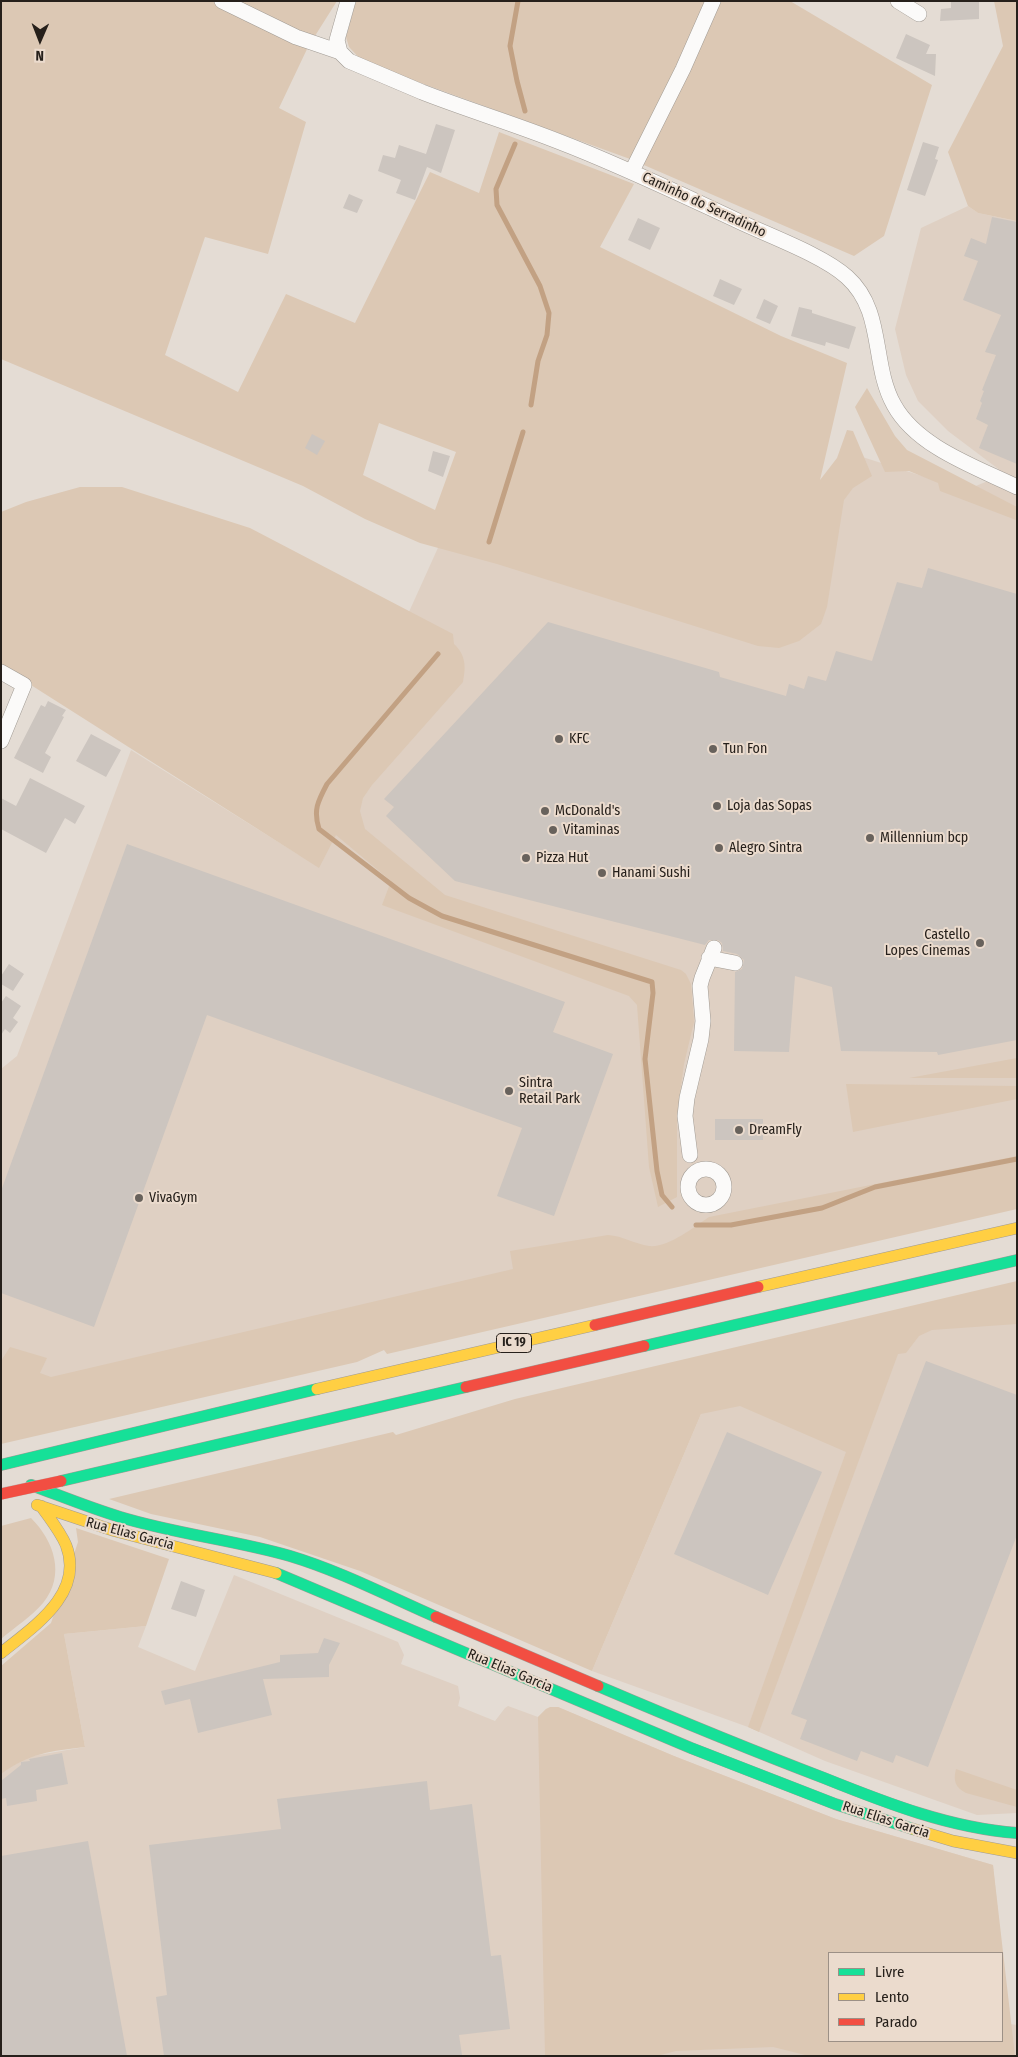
<!DOCTYPE html>
<html>
<head>
<meta charset="utf-8">
<style>
  body { margin:0 }
  #map { position:relative; width:1018px; height:2057px; overflow:hidden; background:#e4dcd4; font-family:"Fira Sans Condensed",sans-serif }
  canvas { display:block }
  .frame { position:absolute; inset:0; border:2px solid #26201b; pointer-events:none }
  .legend { position:absolute; left:828px; top:1952px; width:175px; height:90px; box-sizing:border-box; background:#ebdbcd; border:1px solid #9c9086; margin:0; padding:6px 9px; list-style:none; font-size:15px; color:#26201b }
  .legend li { display:flex; align-items:center; gap:10px; height:25px }
  .legend b { width:25px; border:1px solid #9c9086 }
  .north { position:absolute; left:15px; top:15px; width:50px; height:50px; -webkit-text-stroke:4px #ebdbcd; paint-order:stroke; rotate:181deg; font-size:14px; font-weight:700; line-height:20px; text-align:center; color:#26201b }
  .north::after { content:''; display:block; margin:auto; width:18px; height:22px; background:#26201b; clip-path:polygon(50% 0,100% 100%,50% 72%,0 100%) }
</style>
</head>
<body>
<div id="map">
<canvas width="1018" height="2057"></canvas>
<div class="frame"></div>
<ul class="legend">
<li><b style="height:6px;background:#16e098"></b>Livre</li>
<li><b style="height:6px;background:#ffcf43"></b>Lento</li>
<li><b style="height:6px;background:#f24e42"></b>Parado</li>
</ul>
<div class="north">N</div>
</div>
<script>
const g = document.querySelector('canvas').getContext('2d');
g.lineJoin = 'round';
function paint(path, color) { g.fillStyle = color; g.fill(path, 'evenodd'); }
function trace(path, color, width, dash) { g.strokeStyle = color; g.lineWidth = width; g.lineCap = dash ? 'butt' : 'round'; g.setLineDash(dash || []); g.stroke(path); }
function label(font, color, halo, rows, align = 'center') {
  g.font = font + ' "Fira Sans Condensed",sans-serif'; g.lineWidth = 4; g.setLineDash([]); g.textBaseline = 'middle'; g.strokeStyle = halo; g.fillStyle = color; for (const [text, x, y, turn = 0] of rows) {
    g.save(); g.translate(x, y); g.rotate((+turn || 0) * Math.PI / 180); g.textAlign = isNaN(turn) ? turn : align; if (halo) g.strokeText(text, 0, 0); g.fillText(text, 0, 0); g.restore();
  }
}
paint(new Path2D(`
  M 968,206 L 978,213 L 1017,221 L 1017,1185 L 1,1420 L 1,1069 L 17,1056 L 131,750 L 299,855 L 451,519 L 774,616 L 853,454 L 966,490 L 1005,474 L 948,431 L 918,401 L 906,375 L 895,329 L 921,228 Z
  M 1017,1297 L 1017,1813 L 977,1815 L 825,1761 L 748,1727 L 592,1671 L 712,1388 Z
  M 234,1575 L 398,1642 L 404,1655 L 401,1664 L 458,1686 L 460,1698 L 458,1706 L 495,1721 L 505,1708 L 508,1706 L 538,1717 L 546,1709 L 558,1707 L 674,1756 L 836,1819 L 993,1865 L 1009,2018 L 1010,2024 L 1017,2025 L 1017,2056 L 1,2056 L 1,1773 L 18,1762 L 32,1756 L 85,1747 L 64,1634 L 146,1626 L 138,1647 L 195,1671 ZM 829,1953 L 1002,1953 L 1002,2041 L 829,2041 Z`), '#dfd0c3');
paint(new Path2D(`
  M 1,1 L 337,1 L 308,47 L 279,108 L 306,122 L 268,254 L 205,237 L 165,355 L 238,392 L 286,294 L 355,323 L 430,172 L 479,193 L 499,132 L 634,184 L 600,247 L 781,336 L 847,363 L 820,480 L 837,458 L 847,430 L 853,431 L 872,476 L 853,488 L 844,500 L 827,607 L 821,624 L 799,641 L 779,648 L 758,646 L 497,564 L 420,543 L 365,519 L 303,486 L 1,359 ZM 379,423 L 456,452 L 435,510 L 363,475 Z
  M 356,1 L 790,1 L 932,85 L 884,236 L 854,256 L 630,159 L 363,62 L 349,47 L 346,37 Z
  M 994,1 L 1017,1 L 1017,221 L 978,213 L 968,206 L 948,152 L 1003,46 Z
  M 867,388 L 895,436 L 907,450 L 1017,507 L 1016,520 L 940,491 L 938,483 L 909,471 L 885,472 L 855,407 Z
  M 80,487 L 122,487 L 250,528 L 453,634 L 454,644 C 466,655 466,667 463,682 L 372,785 L 363,798 L 360,811 L 365,829 L 445,895 L 681,970 L 686,974 L 691,984 L 694,1022 L 684,1064 L 677,1115 L 677,1197 L 658,1207 L 649,1167 L 637,1005 L 629,996 L 382,905 L 391,881 L 336,835 L 319,868 L 1,666 L 1,512 L 26,502 Z
  M 1017,1058 L 1017,1078 L 909,1078 Z
  M 846,1084 L 1017,1086 L 1017,1099 L 853,1132 Z
  M 1017,1156 L 1017,1209 L 387,1354 L 384,1350 L 357,1362 L 1,1444 L 1,1361 L 10,1347 L 47,1358 L 40,1373 L 51,1377 L 513,1269 L 510,1251 L 608,1235 C 623,1236 635,1244 649,1246 C 668,1248 694,1227 709,1217 Z
  M 1017,1281 L 1017,1324 L 932,1330 L 919,1336 L 906,1353 L 898,1354 L 759,1732 L 748,1727 L 846,1452 L 740,1406 L 701,1414 L 592,1671 L 360,1571 L 260,1537 L 151,1514 L 109,1499 L 393,1432 L 396,1435 L 515,1399 Z
  M 31,1518 C 54,1541 66,1575 43,1603 C 32,1616 15,1627 1,1639 L 1,1526 Z
  M 76,1528 L 169,1559 L 146,1626 L 64,1634 L 85,1747 C 51,1751 30,1753 1,1774 L 1,1666 L 51,1623 L 78,1542 Z
  M 550,1707 L 558,1707 L 674,1756 L 836,1819 L 993,1865 L 1015,2056 L 809,2056 L 773,2047 L 676,2051 L 657,2056 L 545,2056 L 538,1717 L 546,1709 ZM 829,1953 L 1002,1953 L 1002,2041 L 829,2041 Z
  M 956,1769 L 1017,1790 L 1017,1807 L 966,1793 C 955,1787 953,1781 956,1769 Z`), '#dcc8b4');
trace(new Path2D(`
  M 518,1 L 510,46 L 517,81 L 525,111
  M 515,144 L 496,189 L 497,205 L 540,286 L 549,313 L 547,335 L 538,361 L 531,405
  M 489,542 L 523,432
  M 438,654 L 327,784 C 318,801 313,810 319,829 L 409,898 L 442,916 L 652,982 L 653,993 L 645,1059 L 657,1171 L 662,1195 L 672,1207
  M 696,1225 L 731,1225 L 822,1208 L 875,1187 L 1017,1159`), '#c2a183', 5);
paint(new Path2D(`
  M 951,1 L 979,1 L 979,19 L 940,21 L 941,9 L 951,8 Z
  M 906,34 L 930,45 L 926,54 L 936,54 L 935,76 L 896,58 Z
  M 436,124 L 455,130 L 441,173 L 427,167 L 415,200 L 396,193 L 401,180 L 378,171 L 383,155 L 395,158 L 399,145 L 426,154 Z
  M 923,142 L 939,147 L 935,159 L 938,160 L 925,196 L 907,190 Z
  M 349,194 L 363,200 L 357,213 L 343,208 Z
  M 992,217 L 1017,222 L 1017,464 L 979,448 L 988,425 L 976,419 L 982,403 L 980,401 L 984,391 L 982,390 L 996,355 L 985,352 L 1001,315 L 963,300 L 978,261 L 964,256 L 971,238 L 986,244 Z
  M 638,218 L 660,228 L 650,250 L 628,240 Z
  M 720,279 L 742,289 L 734,305 L 713,296 Z
  M 764,299 L 778,306 L 770,324 L 756,318 Z
  M 799,307 L 812,310 L 812,313 L 856,327 L 849,349 L 826,342 L 825,346 L 791,336 Z
  M 312,434 L 325,441 L 317,455 L 305,448 Z
  M 433,451 L 450,456 L 443,477 L 428,471 Z
  M 928,568 L 1017,594 L 1017,1040 L 938,1055 L 937,1052 L 841,1051 L 832,987 L 795,976 L 789,1052 L 734,1051 L 735,972 L 742,969 L 744,960 L 737,954 L 723,951 L 722,943 L 718,940 L 709,940 L 705,945 L 455,881 L 386,816 L 394,807 L 384,799 L 548,622 L 719,672 L 720,677 L 786,696 L 789,684 L 804,689 L 808,676 L 826,681 L 836,651 L 872,661 L 897,582 L 922,588 Z
  M 48,701 L 66,710 L 62,716 L 64,717 L 45,753 L 51,757 L 43,773 L 14,758 L 41,705 L 45,707 Z
  M 91,734 L 121,750 L 106,777 L 76,761 Z
  M 30,778 L 85,806 L 75,824 L 65,818 L 46,853 L 1,829 L 1,798 L 16,806 Z
  M 127,844 L 565,1002 L 553,1032 L 613,1054 L 554,1216 L 497,1196 L 522,1128 L 207,1015 L 94,1327 L 1,1293 L 1,1191 Z
  M 9,964 L 24,974 L 13,991 L 1,984 L 1,976 Z
  M 6,996 L 21,1006 L 13,1018 L 18,1022 L 10,1033 L 5,1029 L 1,1035 L 1,1003 Z
  M 715,1119 L 763,1119 L 763,1140 L 715,1140 Z
  M 926,1361 L 1017,1395 L 1017,1535 L 928,1767 L 896,1755 L 893,1763 L 861,1751 L 857,1761 L 800,1739 L 807,1720 L 791,1714 Z
  M 727,1432 L 822,1472 L 768,1595 L 674,1554 Z
  M 181,1581 L 205,1590 L 196,1617 L 171,1609 Z
  M 324,1638 L 340,1643 L 329,1665 L 329,1677 L 263,1679 L 272,1715 L 198,1733 L 190,1699 L 165,1705 L 161,1691 L 280,1662 L 280,1655 L 318,1653 Z
  M 62,1753 L 68,1784 L 36,1790 L 37,1801 L 7,1806 L 6,1798 L 1,1799 L 1,1781 L 21,1765 L 21,1762 L 30,1761 L 29,1759 Z
  M 427,1781 L 430,1810 L 472,1804 L 491,1956 L 501,1955 L 510,2029 L 459,2035 L 462,2055 L 451,2056 L 164,2056 L 156,1997 L 167,1995 L 149,1845 L 281,1829 L 277,1799 Z
  M 88,1841 L 127,2056 L 1,2056 L 1,1856 Z`), '#ccc5bf');
const street = new Path2D(`
  M 222,1 L 296,37 L 340,52
  M 348,1 L 337,40 L 340,52 L 349,61 C 373,71 398,82 422,92 C 468,110 515,124 560,142 C 620,165 678,193 736,220 C 767,235 823,255 847,277 C 885,311 871,364 894,405 C 917,447 976,467 1017,487
  M 898,1 L 919,14
  M 632,171 L 683,69 L 713,1
  M 1,672 L 24,685 L 1,741
  M 709,958 L 735,963
  M 690,1155 L 685,1116 L 687,1098 L 701,1039 L 703,1021 L 700,986 L 702,978 L 714,948
  M688 1187a18 18 0 1 1 36 0a18 18 0 1 1-36 0Z`);
const fast = new Path2D(`
  M 644,1346 L 1017,1260
  M 1,1465 L 317,1389
  M 61,1481 L 466,1387
  M 31,1485 C 61,1496 90,1508 120,1517 C 176,1534 234,1540 290,1556 C 340,1571 388,1596 436,1617
  M 276,1573 L 691,1748 L 835,1804 L 913,1829
  M 598,1686 C 673,1718 748,1749 824,1778 C 886,1803 950,1828 1017,1833`);
const slow = new Path2D(`
  M 758,1287 L 1017,1228
  M 317,1389 L 595,1325
  M 37,1505 L 115,1531 L 276,1573
  M 1,1653 C 33,1627 85,1594 66,1545 C 60,1531 50,1519 41,1506
  M 913,1829 L 953,1841 L 1017,1853`);
const jam = new Path2D(`
  M 595,1325 L 758,1287
  M 466,1387 L 644,1346
  M 436,1617 L 598,1686`);
trace(street, '#a19b94', 16);
trace(fast, '#a19b94', 12);
trace(slow, '#a19b94', 12);
trace(jam, '#a19b94', 12);
trace(street, '#fbfaf9', 15);
trace(fast, '#16e098', 11);
trace(slow, '#ffcf43', 11);
trace(jam, '#f24e42', 11);
const jamBridge = new Path2D(`
  M 1,1494 L 61,1481`);
trace(jamBridge, '#beb9b6', 12, []);
trace(jamBridge, '#f24e42', 11);
for (const [x, y, r, color] of [
  [559,739,5,"#68625c"],
  [713,749,5,"#68625c"],
  [717,806,5,"#68625c"],
  [545,811,5,"#68625c"],
  [553,830,5,"#68625c"],
  [870,838,5,"#68625c"],
  [719,848,5,"#68625c"],
  [526,858,5,"#68625c"],
  [602,873,5,"#68625c"],
  [980,943,5,"#68625c"],
  [509,1091,5,"#68625c"],
  [739,1130,5,"#68625c"],
  [139,1198,5,"#68625c"]
]) { const dot = new Path2D(); dot.arc(x, y, r, 0, 2 * Math.PI); g.fillStyle = color; g.fill(dot); trace(dot, '#ebdbcd', 2); }
for (const [x, y, w] of [
  [514,1343,35]
]) { const box = new Path2D(); box.roundRect(x - w / 2, y - 9.5, w, 19, 4); g.fillStyle = '#ebdbcd'; g.fill(box); trace(box, '#26201b', 1); }
label('bold 12px', '#26201b', null, [
  ["IC 19",514,1343]
]);
label('14px', '#26201b', '#ebdbcd', [
  ["Caminho do Serradinho",704,205,25],
  ["Rua Elias Garcia",130,1534,15],
  ["Rua Elias Garcia",510,1671,23],
  ["Rua Elias Garcia",886,1820,18]
]);
label('14px', '#26201b', '#ebdbcd', [
  ["KFC",569,739],
  ["Tun Fon",723,749],
  ["Loja das Sopas",727,806],
  ["McDonald's",555,811],
  ["Vitaminas",563,830],
  ["Millennium bcp",880,838],
  ["Alegro Sintra",729,848],
  ["Pizza Hut",536,858],
  ["Hanami Sushi",612,873],
  ["Castello",970,935,"right"],
  ["Lopes Cinemas",970,951,"right"],
  ["Sintra",519,1083],
  ["Retail Park",519,1099],
  ["DreamFly",749,1130],
  ["VivaGym",149,1198]
], 'left');
</script>
</body>
</html>
